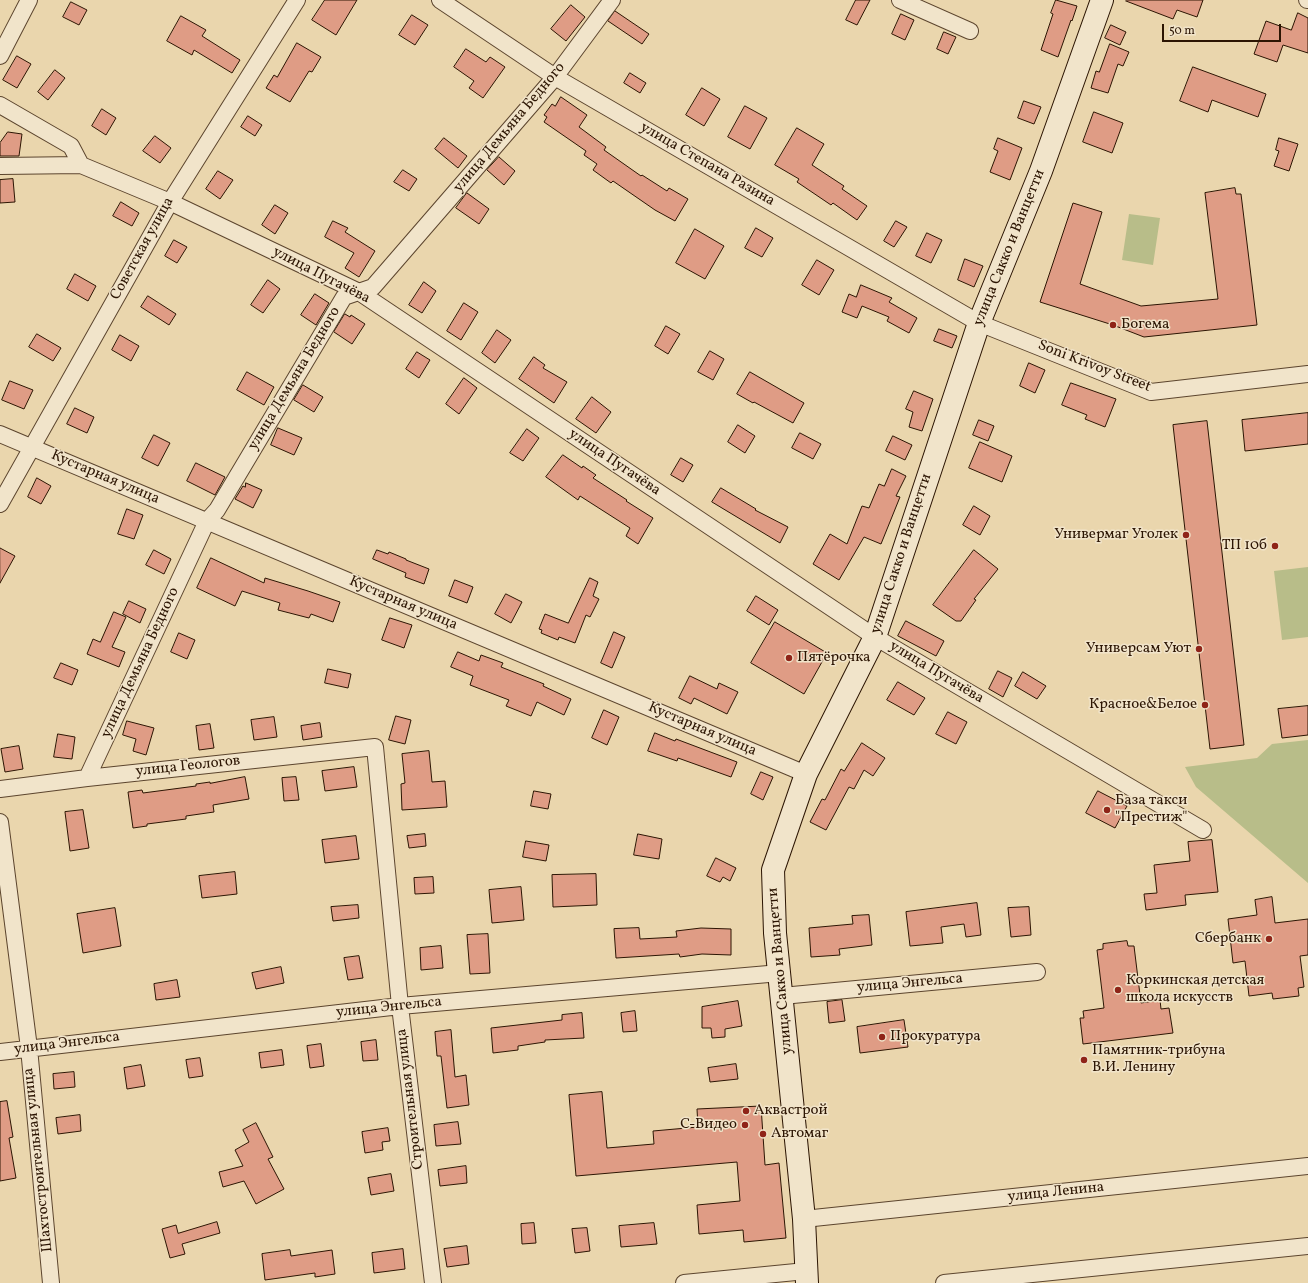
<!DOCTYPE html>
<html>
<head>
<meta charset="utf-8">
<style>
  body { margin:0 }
  #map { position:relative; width:1308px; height:1283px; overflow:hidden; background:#ead6ad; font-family:Vollkorn,serif }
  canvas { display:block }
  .scale { position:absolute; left:1162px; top:24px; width:119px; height:18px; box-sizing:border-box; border:2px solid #2c1503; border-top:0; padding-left:5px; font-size:12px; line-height:14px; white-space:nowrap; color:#2c1503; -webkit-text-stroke:3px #f1e4ca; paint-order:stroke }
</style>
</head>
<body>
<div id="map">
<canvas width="1308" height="1283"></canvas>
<div class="scale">50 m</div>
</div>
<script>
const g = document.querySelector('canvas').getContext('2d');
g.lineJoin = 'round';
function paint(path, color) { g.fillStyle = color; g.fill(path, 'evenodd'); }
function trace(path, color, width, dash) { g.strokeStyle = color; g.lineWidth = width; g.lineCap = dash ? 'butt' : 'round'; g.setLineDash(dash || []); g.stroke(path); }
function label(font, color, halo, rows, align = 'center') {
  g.font = font + ' Vollkorn,serif'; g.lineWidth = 3; g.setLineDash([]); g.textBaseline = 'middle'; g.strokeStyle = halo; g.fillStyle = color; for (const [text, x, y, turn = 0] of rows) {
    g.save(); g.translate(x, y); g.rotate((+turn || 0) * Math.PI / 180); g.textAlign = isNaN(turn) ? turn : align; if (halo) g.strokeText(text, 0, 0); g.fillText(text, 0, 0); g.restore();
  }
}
paint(new Path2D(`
  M 1129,214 L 1160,218 L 1153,265 L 1122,260 Z
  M 1308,567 L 1308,637 L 1282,640 L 1274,571 Z
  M 1308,740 L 1308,883 L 1196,787 L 1185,767 L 1257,758 L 1272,744 Z`), '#b8bd89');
const building = new Path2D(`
  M 325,0 L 357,0 L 336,35 L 312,20 Z
  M 856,0 L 870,0 L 857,25 L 846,20 Z
  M 1056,0 L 1077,6 L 1072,21 L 1071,20 L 1058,57 L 1041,50 L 1053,14 L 1051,13 Z
  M 1127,0 L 1203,0 L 1197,17 L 1177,10 L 1173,19 L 1126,1 Z
  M 71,2 L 87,10 L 79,25 L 63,17 Z
  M 571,5 L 585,17 L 566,41 L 551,29 Z
  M 615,11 L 649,34 L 642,44 L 608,21 Z
  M 1298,13 L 1308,18 L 1308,53 L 1283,45 L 1277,62 L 1254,54 L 1266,21 L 1291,30 Z
  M 901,14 L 914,20 L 905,40 L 892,34 Z
  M 412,15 L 428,25 L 415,45 L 399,35 Z
  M 181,16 L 206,30 L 202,36 L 240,60 L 232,73 L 194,50 L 192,55 L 167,41 Z
  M 1111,25 L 1126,32 L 1120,45 L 1105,38 Z
  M 944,32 L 956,37 L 948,54 L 937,49 Z
  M 297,43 L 321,57 L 312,72 L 309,71 L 290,102 L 266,88 L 274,75 L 277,77 Z
  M 1110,44 L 1129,52 L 1123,66 L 1118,64 L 1108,93 L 1091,88 L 1096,71 L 1099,72 Z
  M 466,49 L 486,62 L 490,57 L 505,67 L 483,98 L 469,88 L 474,81 L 454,67 Z
  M 17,56 L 31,64 L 17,88 L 3,80 Z
  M 1193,67 L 1266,94 L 1258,117 L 1212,100 L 1208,112 L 1180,101 Z
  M 55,70 L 65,78 L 48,100 L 38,92 Z
  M 630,73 L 646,83 L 640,93 L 624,83 Z
  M 702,88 L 720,99 L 704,126 L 686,115 Z
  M 561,97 L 587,115 L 579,127 L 606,147 L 604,150 L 641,176 L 642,175 L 667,191 L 669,188 L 688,199 L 675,221 L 655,210 L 613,181 L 611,183 L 593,170 L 597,164 L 584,155 L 586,151 L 544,122 L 547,117 L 544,115 L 552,104 L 555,106 Z
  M 1024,101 L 1041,107 L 1034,124 L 1018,118 Z
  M 745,106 L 767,118 L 750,149 L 728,137 Z
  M 102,109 L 116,118 L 106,135 L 92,126 Z
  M 1094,112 L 1123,123 L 1112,153 L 1083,142 Z
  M 248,116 L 262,125 L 255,136 L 241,127 Z
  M 797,128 L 824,144 L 812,165 L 844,186 L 842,189 L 867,206 L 857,220 L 833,203 L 831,205 L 797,182 L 799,179 L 775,165 Z
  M 8,132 L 22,134 L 19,156 L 0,156 L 0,143 Z
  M 155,136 L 171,148 L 160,163 L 143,151 Z
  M 444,138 L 467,156 L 458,168 L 435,149 Z
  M 998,138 L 1022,148 L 1010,180 L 990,172 L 998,151 L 994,149 Z
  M 1279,138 L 1298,144 L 1289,171 L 1274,166 L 1279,151 L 1276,150 Z
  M 499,157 L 515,171 L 504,185 L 487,170 Z
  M 403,170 L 417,179 L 409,191 L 394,182 Z
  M 218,171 L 233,180 L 220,199 L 206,189 Z
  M 13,179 L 15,202 L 0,203 L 0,180 Z
  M 1235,188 L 1236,194 L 1241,194 L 1257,325 L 1144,337 L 1113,325 L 1040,302 L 1073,203 L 1102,212 L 1080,284 L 1141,306 L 1218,299 L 1205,193 Z
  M 467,193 L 489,209 L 479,224 L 456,208 Z
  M 121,202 L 139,213 L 132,226 L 113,216 Z
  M 275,205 L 288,213 L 275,234 L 262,225 Z
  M 333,221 L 348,228 L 345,232 L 375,251 L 359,277 L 345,268 L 354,253 L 325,237 Z
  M 896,221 L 907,227 L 894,247 L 884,241 Z
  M 756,228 L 773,238 L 762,257 L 745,248 Z
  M 695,229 L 724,246 L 705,279 L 676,263 Z
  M 927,233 L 942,240 L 931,263 L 916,256 Z
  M 174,240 L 187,247 L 177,263 L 165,256 Z
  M 965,259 L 983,266 L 974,287 L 958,280 Z
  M 817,260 L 834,270 L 819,295 L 802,285 Z
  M 75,274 L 96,286 L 88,301 L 67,289 Z
  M 268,280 L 280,289 L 263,313 L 251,305 Z
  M 424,282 L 436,291 L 422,313 L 409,305 Z
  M 861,285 L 892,298 L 889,302 L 917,318 L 909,333 L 887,321 L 889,317 L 862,306 L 857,318 L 842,312 L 849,294 L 856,297 Z
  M 315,294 L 329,303 L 316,325 L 301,315 Z
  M 148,296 L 176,314 L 169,325 L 141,307 Z
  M 464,303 L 478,312 L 461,340 L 447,331 Z
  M 345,314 L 350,317 L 351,315 L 365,324 L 352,344 L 334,332 Z
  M 666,326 L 680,334 L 668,354 L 655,346 Z
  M 939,329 L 957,336 L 952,348 L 934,341 Z
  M 497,330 L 511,340 L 495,363 L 482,353 Z
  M 37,334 L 61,348 L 53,361 L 29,347 Z
  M 120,335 L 139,346 L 131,361 L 112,350 Z
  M 710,351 L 724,359 L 713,380 L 698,372 Z
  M 417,352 L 430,360 L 419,378 L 406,369 Z
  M 534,357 L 545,365 L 543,368 L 567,382 L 554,403 L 519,379 Z
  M 1029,363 L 1045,370 L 1035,393 L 1020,386 Z
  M 247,372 L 274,387 L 264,405 L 237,390 Z
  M 750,372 L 804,403 L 793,423 L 754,402 L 753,403 L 737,394 Z
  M 464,378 L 477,388 L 459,414 L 446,404 Z
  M 10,381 L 33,390 L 24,409 L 2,400 Z
  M 1071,383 L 1116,399 L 1105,427 L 1085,419 L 1087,415 L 1062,405 Z
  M 303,385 L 323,397 L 314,412 L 294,400 Z
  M 914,391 L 933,399 L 922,431 L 909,427 L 913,412 L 906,409 Z
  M 592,397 L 611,412 L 596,433 L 576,419 Z
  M 75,408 L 94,417 L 87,433 L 67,424 Z
  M 1308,413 L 1308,444 L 1245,451 L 1242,420 Z
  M 979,420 L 994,426 L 988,441 L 973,435 Z
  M 1207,421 L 1244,745 L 1210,749 L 1173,425 Z
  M 738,425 L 755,436 L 745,453 L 728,442 Z
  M 278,428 L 302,438 L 294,455 L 271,445 Z
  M 527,429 L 539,438 L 523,461 L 510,453 Z
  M 800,433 L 821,444 L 813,459 L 792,448 Z
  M 154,435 L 170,443 L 158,466 L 142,458 Z
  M 893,436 L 912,445 L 905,460 L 886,451 Z
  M 980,442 L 1012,456 L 1002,482 L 969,468 Z
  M 563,455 L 582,468 L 583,466 L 596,475 L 593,478 L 627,500 L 626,501 L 653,518 L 638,544 L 626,536 L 630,528 L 580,496 L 578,500 L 546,477 Z
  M 681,458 L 693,465 L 683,482 L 671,475 Z
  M 196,463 L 225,477 L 215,495 L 187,481 Z
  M 892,469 L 906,476 L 896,496 L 900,497 L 881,544 L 864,537 L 839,580 L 813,564 L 830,534 L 847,544 L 862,506 L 869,508 L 879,484 L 884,486 Z
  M 37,478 L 51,486 L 41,504 L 28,497 Z
  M 246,483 L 262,490 L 253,508 L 235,499 L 243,486 L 245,487 Z
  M 721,488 L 756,509 L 755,510 L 788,527 L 780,543 L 712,502 Z
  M 974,506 L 990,516 L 980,535 L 963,525 Z
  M 127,509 L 143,515 L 134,539 L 118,534 Z
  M 0,548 L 15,556 L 0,583 Z
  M 154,550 L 171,559 L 164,574 L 146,565 Z
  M 377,550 L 388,554 L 389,552 L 406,559 L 406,560 L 429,569 L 424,584 L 405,577 L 406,573 L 373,559 Z
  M 974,550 L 998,569 L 974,599 L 976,600 L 961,621 L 956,621 L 933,605 Z
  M 211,558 L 264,583 L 265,578 L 308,591 L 340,602 L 333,622 L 311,614 L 309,618 L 278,610 L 280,603 L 242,591 L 235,606 L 197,588 Z
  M 590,578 L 598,582 L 593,596 L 599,599 L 590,617 L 586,615 L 575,643 L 559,637 L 558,640 L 541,633 L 542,630 L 539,629 L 545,614 L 568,623 Z
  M 455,580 L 473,587 L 467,603 L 449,596 Z
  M 506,594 L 522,602 L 511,623 L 495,614 Z
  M 756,596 L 778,610 L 769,625 L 747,611 Z
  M 129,601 L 146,609 L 140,623 L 123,614 Z
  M 114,612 L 126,617 L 112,647 L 125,652 L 119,667 L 87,654 L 93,639 L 100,642 Z
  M 390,618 L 412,625 L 404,648 L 382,640 Z
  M 906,621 L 944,641 L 936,656 L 898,636 Z
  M 775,622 L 827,653 L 804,694 L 751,663 Z
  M 614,632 L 625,637 L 612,668 L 601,663 Z
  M 179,633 L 195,640 L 187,659 L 171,652 Z
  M 458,652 L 479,661 L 481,655 L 503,663 L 501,667 L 544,684 L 543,686 L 571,699 L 564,715 L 537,702 L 531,716 L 506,706 L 509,700 L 470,685 L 473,676 L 451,667 Z
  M 61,663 L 78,670 L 72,685 L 54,678 Z
  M 328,669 L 351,674 L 348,688 L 325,683 Z
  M 998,671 L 1012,678 L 1003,697 L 989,689 Z
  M 1023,672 L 1046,686 L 1037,699 L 1015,686 Z
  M 690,676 L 717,689 L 719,683 L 738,692 L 727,714 L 694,698 L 691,704 L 679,698 Z
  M 898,682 L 925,698 L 914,715 L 887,700 Z
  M 1308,706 L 1308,735 L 1282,738 L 1278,709 Z
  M 604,710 L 619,717 L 607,745 L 592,738 Z
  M 948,712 L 967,722 L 956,744 L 936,734 Z
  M 396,716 L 411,720 L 405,744 L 389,740 Z
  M 274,717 L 277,737 L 254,740 L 251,720 Z
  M 127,721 L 154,728 L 146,755 L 133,751 L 136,739 L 123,735 Z
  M 320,723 L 322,737 L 303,740 L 301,726 Z
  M 210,724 L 214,748 L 199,750 L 196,726 Z
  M 655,733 L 675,741 L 676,739 L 737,762 L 731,777 L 678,758 L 677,761 L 648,751 Z
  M 58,734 L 75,737 L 72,759 L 54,757 Z
  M 862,743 L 885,758 L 873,776 L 864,770 L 854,789 L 849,787 L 826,830 L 810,822 L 822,799 L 825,800 L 841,769 L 844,771 Z
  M 19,746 L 23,769 L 5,772 L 1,749 Z
  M 429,751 L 432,782 L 445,781 L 447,807 L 402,810 L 401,784 L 405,783 L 402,754 Z
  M 354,767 L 357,787 L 325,791 L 322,771 Z
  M 761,772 L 773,777 L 763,800 L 751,794 Z
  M 245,777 L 249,799 L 213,805 L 214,812 L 186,816 L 186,819 L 147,824 L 147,826 L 133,828 L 128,792 L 142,790 L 143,793 L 196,786 L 196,784 L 210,782 L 210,783 Z
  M 296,777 L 299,800 L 284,801 L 282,778 Z
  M 534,791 L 551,794 L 548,809 L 531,806 Z
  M 1098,791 L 1127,806 L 1115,828 L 1086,813 Z
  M 83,810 L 89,848 L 70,851 L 65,812 Z
  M 425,834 L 426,846 L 409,848 L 407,836 Z
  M 638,834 L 662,839 L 659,859 L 634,855 Z
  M 356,836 L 359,859 L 325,863 L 322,840 Z
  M 1212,840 L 1218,892 L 1185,895 L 1186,905 L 1146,910 L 1144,894 L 1157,893 L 1154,865 L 1190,861 L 1188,842 Z
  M 526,841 L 549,845 L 546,861 L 523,857 Z
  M 716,858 L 736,868 L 730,881 L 723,877 L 720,882 L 707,876 Z
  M 235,872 L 237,894 L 202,898 L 199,876 Z
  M 596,874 L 597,905 L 553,907 L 552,875 Z
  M 433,877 L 434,893 L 415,894 L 414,878 Z
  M 521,887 L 524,920 L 492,923 L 489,890 Z
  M 1272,897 L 1275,923 L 1308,919 L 1308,955 L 1300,956 L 1304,987 L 1298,988 L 1299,996 L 1273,999 L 1272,993 L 1249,996 L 1245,961 L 1233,963 L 1228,919 L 1257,915 L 1255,900 Z
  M 977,903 L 981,935 L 966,937 L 964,924 L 941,927 L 943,943 L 910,946 L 906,912 Z
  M 358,905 L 359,918 L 333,921 L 331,907 Z
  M 1029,907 L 1031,935 L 1011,937 L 1008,908 Z
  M 115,908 L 121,946 L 83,953 L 77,914 Z
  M 869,915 L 872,945 L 839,949 L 840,955 L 811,957 L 809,928 L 853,924 L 852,916 Z
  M 639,928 L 640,939 L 677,937 L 676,931 L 701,928 L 731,929 L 731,955 L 702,954 L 680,957 L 679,954 L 616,958 L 614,929 Z
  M 488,934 L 490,973 L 470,974 L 467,935 Z
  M 1127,941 L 1128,946 L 1134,946 L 1141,1003 L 1160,1000 L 1161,1009 L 1169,1008 L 1173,1033 L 1083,1044 L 1080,1018 L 1084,1018 L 1083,1011 L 1104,1008 L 1097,950 L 1103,949 L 1103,944 Z
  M 441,946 L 443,968 L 421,970 L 420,948 Z
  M 359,956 L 363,978 L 348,980 L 344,958 Z
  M 281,967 L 284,983 L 256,989 L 252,973 Z
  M 177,980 L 180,997 L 156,1000 L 154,984 Z
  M 842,1000 L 845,1021 L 829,1023 L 827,1002 Z
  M 738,1001 L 742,1026 L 725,1029 L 725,1037 L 712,1038 L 711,1028 L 702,1028 L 702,1007 Z
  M 635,1011 L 637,1031 L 623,1032 L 621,1013 Z
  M 582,1013 L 584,1038 L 545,1040 L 545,1042 L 518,1046 L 518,1050 L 493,1053 L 491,1028 L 562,1020 L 562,1015 Z
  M 904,1020 L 908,1047 L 860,1053 L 857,1027 Z
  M 451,1030 L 455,1077 L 466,1075 L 469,1105 L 447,1108 L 441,1056 L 437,1056 L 435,1032 Z
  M 376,1040 L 378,1060 L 363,1061 L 361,1042 Z
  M 321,1044 L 324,1066 L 310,1068 L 307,1046 Z
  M 282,1050 L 284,1065 L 261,1068 L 259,1053 Z
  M 200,1058 L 203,1076 L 189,1078 L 186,1060 Z
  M 736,1064 L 738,1079 L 710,1082 L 708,1068 Z
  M 141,1065 L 145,1086 L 127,1089 L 124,1068 Z
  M 74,1072 L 75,1087 L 54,1089 L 53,1074 Z
  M 602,1092 L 607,1148 L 654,1144 L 653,1131 L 698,1127 L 697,1109 L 761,1106 L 765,1165 L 779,1163 L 786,1238 L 744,1242 L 743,1230 L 699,1234 L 697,1205 L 740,1201 L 737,1162 L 576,1176 L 569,1095 Z
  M 7,1101 L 13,1137 L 9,1138 L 16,1178 L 0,1181 L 0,1102 Z
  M 80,1115 L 81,1131 L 58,1134 L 56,1118 Z
  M 458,1122 L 461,1144 L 436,1146 L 434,1125 Z
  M 256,1123 L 273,1157 L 268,1159 L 284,1189 L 256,1204 L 244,1181 L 223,1187 L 219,1172 L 243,1166 L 235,1150 L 249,1142 L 243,1130 Z
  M 388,1128 L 390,1141 L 382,1142 L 383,1150 L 365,1153 L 362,1132 Z
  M 466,1166 L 467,1183 L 440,1186 L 438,1170 Z
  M 391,1174 L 394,1191 L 371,1195 L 368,1178 Z
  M 217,1222 L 220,1233 L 182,1244 L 185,1254 L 170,1258 L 162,1229 L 176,1225 L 178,1233 Z
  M 534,1223 L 536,1243 L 522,1244 L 521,1224 Z
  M 654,1223 L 657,1244 L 621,1247 L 619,1226 Z
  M 587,1228 L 590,1251 L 575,1253 L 572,1229 Z
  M 467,1246 L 469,1264 L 447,1267 L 444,1249 Z
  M 403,1249 L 405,1269 L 374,1273 L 372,1253 Z
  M 290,1250 L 291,1256 L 332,1250 L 335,1274 L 315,1277 L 315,1273 L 265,1280 L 262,1254 Z`);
paint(building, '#df9c85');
trace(building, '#2c1503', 1);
const street = new Path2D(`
  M 440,0 L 555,77 L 979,323 L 1151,392 L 1308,374
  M 900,0 L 970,31
  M 1307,0 L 1308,0
  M 0,56 L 29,0
  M 0,105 L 71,146 L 81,165
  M 0,166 L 81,165 L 170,202 L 359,292 L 875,637 L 1203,830
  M 0,434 L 806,774
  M 0,504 L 170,202 L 297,0
  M 87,778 L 207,521 L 217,510 L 344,297 L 373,287 L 555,77 L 612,0
  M 0,789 L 87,778 L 375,747 L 400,1006 L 433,1283
  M 0,822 L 29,1048 L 51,1283
  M 782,996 L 1037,972
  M 0,1052 L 400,1006 L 780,973
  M 804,1219 L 1308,1166
  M 684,1283 L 806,1271
  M 944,1283 L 1308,1246`);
const secondary = new Path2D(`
  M 807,1283 L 804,1219 L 775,933 L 773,870 L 806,774 L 875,637 L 979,323 L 1041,171 L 1102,0`);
trace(street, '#5c452e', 18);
trace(secondary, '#2c1503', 24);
trace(street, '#f1e4ca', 16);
trace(secondary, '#f1e4ca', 22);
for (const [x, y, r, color] of [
  [1113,325,4,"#8f2418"],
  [1186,535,4,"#8f2418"],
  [1275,546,4,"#8f2418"],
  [1199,649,4,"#8f2418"],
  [789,658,4,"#8f2418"],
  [1205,705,4,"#8f2418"],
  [1107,810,4,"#8f2418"],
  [1269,939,4,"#8f2418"],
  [1118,990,4,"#8f2418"],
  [882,1037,4,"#8f2418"],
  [1084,1060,4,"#8f2418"],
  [746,1111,4,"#8f2418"],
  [745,1125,4,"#8f2418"],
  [763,1134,4,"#8f2418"]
]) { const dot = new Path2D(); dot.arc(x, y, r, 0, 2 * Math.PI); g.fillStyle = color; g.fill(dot); trace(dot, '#f1e4ca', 1.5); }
label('15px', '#2c1503', '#f1e4ca', [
  ["улица Демьяна Бедного",510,128,-50],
  ["улица Степана Разина",707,165,30],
  ["улица Сакко и Ванцетти",1010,248,-68],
  ["Советская улица",143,249,-61],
  ["улица Пугачёва",321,276,27],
  ["Soni Krivoy Street",1094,367,21],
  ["улица Демьяна Бедного",295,379,-59],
  ["улица Пугачёва",614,463,34],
  ["Кустарная улица",105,478,23],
  ["улица Сакко и Ванцетти",902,554,-72],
  ["Кустарная улица",403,604,23],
  ["улица Демьяна Бедного",141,663,-65],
  ["улица Пугачёва",936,673,31],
  ["Кустарная улица",702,730,23],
  ["улица Геологов",188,767,-6],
  ["улица Сакко и Ванцетти",781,971,-95],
  ["улица Энгельса",910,984,-5],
  ["улица Энгельса",389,1008,-6],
  ["улица Энгельса",67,1044,-7],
  ["Строительная улица",411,1099,-97],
  ["Шахтостроительная улица",39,1160,-96],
  ["улица Ленина",1056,1193,-6]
]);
label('15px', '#2c1503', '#f1e4ca', [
  ["Богема",1121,325],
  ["Универмаг Уголек",1178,535,"right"],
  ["ТП 10б",1267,546,"right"],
  ["Универсам Уют",1191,649,"right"],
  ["Пятёрочка",797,658],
  ["Красное&Белое",1197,705,"right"],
  ["База такси",1115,801],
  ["\"Престиж\"",1115,818],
  ["Сбербанк",1261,939,"right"],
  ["Коркинская детская",1126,981],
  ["школа искусств",1126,998],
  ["Прокуратура",890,1037],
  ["Памятник-трибуна",1092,1051],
  ["В.И. Ленину",1092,1068],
  ["Аквастрой",754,1111],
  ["С-Видео",737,1125,"right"],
  ["Автомаг",771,1134]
], 'left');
</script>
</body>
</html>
